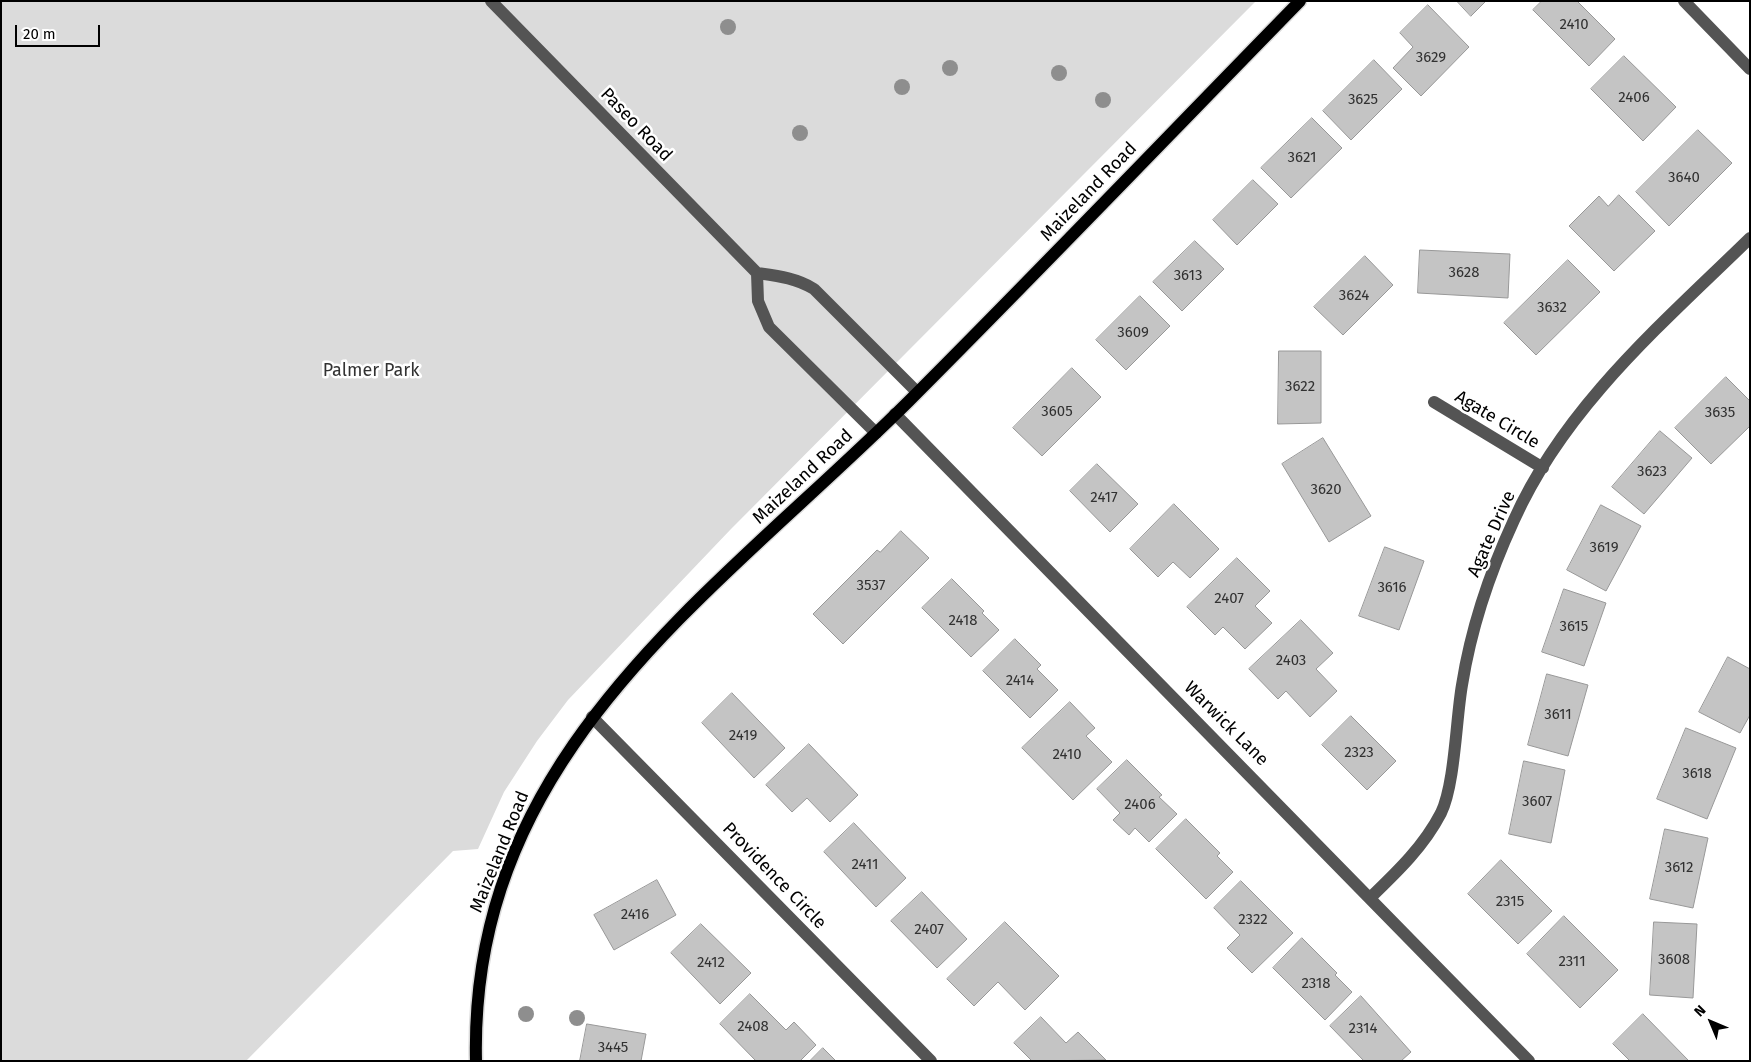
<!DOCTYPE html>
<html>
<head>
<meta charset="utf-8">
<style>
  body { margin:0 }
  #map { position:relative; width:1751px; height:1062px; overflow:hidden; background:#fff; font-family:"Fira Sans",sans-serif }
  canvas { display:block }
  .frame { position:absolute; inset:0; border:2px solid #000; pointer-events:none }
  .north { position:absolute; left:1686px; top:997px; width:50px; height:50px; -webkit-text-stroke:4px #fff; paint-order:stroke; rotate:315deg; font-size:14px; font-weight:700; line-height:20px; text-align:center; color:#000 }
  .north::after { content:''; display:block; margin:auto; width:18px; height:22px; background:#000; clip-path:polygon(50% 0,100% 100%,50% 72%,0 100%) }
  .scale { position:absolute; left:15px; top:25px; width:85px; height:22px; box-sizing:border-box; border:2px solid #000; border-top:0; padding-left:6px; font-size:15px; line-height:18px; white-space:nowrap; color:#000; -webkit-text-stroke:4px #fff; paint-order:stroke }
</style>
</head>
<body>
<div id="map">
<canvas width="1751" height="1062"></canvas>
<div class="frame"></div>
<div class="north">N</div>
<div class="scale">20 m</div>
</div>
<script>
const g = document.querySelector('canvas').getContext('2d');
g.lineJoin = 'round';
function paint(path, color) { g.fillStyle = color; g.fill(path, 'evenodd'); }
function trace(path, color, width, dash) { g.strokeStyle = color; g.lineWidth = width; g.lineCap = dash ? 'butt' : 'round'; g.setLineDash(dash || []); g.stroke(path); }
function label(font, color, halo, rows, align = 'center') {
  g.font = font + ' "Fira Sans",sans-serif'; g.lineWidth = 5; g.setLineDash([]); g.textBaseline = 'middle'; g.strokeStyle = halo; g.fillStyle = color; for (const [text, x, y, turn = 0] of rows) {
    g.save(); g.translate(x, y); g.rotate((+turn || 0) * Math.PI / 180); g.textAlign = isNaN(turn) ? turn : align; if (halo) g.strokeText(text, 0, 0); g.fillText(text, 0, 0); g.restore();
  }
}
paint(new Path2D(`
  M 1,1 L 1256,1 L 731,529 L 568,700 L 537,741 L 504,792 L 478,849 L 453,851 L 246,1061 L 1,1061 Z`), '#dbdbdb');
const building = new Path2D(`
  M 1457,1 L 1486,1 L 1471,16 Z
  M 1542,1 L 1577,1 L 1615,39 L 1589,66 L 1533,10 Z
  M 1428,5 L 1469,47 L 1421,96 L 1393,68 L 1413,47 L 1400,33 Z
  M 1624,56 L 1676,107 L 1643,141 L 1591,89 Z
  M 1374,60 L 1402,89 L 1351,140 L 1323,111 Z
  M 1312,118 L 1342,148 L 1291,198 L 1261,168 Z
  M 1698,130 L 1732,163 L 1669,226 L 1636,192 Z
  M 1253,180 L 1278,204 L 1237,245 L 1213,220 Z
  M 1619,195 L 1655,231 L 1614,271 L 1569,226 L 1599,196 L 1608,206 Z
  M 1195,241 L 1224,269 L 1182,311 L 1153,282 Z
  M 1420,250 L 1510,254 L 1508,298 L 1418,293 Z
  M 1365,256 L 1393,285 L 1343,335 L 1314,307 Z
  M 1568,260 L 1600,292 L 1536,355 L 1504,323 Z
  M 1140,296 L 1170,326 L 1126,370 L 1096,340 Z
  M 1279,351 L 1321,351 L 1321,423 L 1278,424 Z
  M 1072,368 L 1101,397 L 1042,456 L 1013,428 Z
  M 1726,377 L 1750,401 L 1750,426 L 1711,464 L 1675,428 Z
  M 1660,431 L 1692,458 L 1644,514 L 1612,487 Z
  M 1323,438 L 1371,516 L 1329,542 L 1282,464 Z
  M 1097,464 L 1138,504 L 1110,532 L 1070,491 Z
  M 1174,504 L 1219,549 L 1190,578 L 1173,562 L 1158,577 L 1130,549 Z
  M 1601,505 L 1641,526 L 1606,591 L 1567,570 Z
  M 901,531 L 929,558 L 843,644 L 813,614 L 877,550 L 880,552 Z
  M 1385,547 L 1424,561 L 1399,630 L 1359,616 Z
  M 1237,558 L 1270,591 L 1255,606 L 1272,623 L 1245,649 L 1223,627 L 1215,635 L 1187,607 Z
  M 952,579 L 984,611 L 982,613 L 999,630 L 971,657 L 922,608 Z
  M 1564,589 L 1606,603 L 1584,666 L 1542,652 Z
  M 1301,620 L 1333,653 L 1316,669 L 1337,691 L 1310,717 L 1286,691 L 1278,699 L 1249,669 Z
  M 1015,639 L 1041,665 L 1037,669 L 1058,690 L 1030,718 L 983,671 Z
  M 1728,657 L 1750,669 L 1750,715 L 1740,733 L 1699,712 Z
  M 1547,674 L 1588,685 L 1568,756 L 1528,745 Z
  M 732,693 L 785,748 L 754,778 L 702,723 Z
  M 1070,702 L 1095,728 L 1086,736 L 1112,762 L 1073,800 L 1022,748 Z
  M 1351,716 L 1396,761 L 1367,790 L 1322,745 Z
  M 1686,728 L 1736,748 L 1707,819 L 1657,799 Z
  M 809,744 L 858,795 L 830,822 L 807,798 L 792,812 L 766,785 Z
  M 1127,760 L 1162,795 L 1159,797 L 1177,814 L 1149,842 L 1135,828 L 1129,835 L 1113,820 L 1120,813 L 1097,789 Z
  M 1524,761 L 1565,770 L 1551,843 L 1509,834 Z
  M 1186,819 L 1220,853 L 1217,856 L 1233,872 L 1206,899 L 1156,849 Z
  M 854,823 L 906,878 L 876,907 L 824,852 Z
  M 1665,829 L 1708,838 L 1693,908 L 1650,899 Z
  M 1501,860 L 1552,911 L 1518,944 L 1468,894 Z
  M 657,880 L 676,915 L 614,950 L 594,915 Z
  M 1241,881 L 1293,933 L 1252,973 L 1227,948 L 1240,935 L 1214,908 Z
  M 922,892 L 967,939 L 937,968 L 891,921 Z
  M 1564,916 L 1618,970 L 1580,1008 L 1527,954 Z
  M 1005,922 L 1059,976 L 1025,1010 L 998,982 L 974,1006 L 947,979 Z
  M 1654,922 L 1697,924 L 1693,998 L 1650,995 Z
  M 701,924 L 751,973 L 720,1004 L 671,953 Z
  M 1302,938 L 1337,973 L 1335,975 L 1352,992 L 1325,1020 L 1273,968 Z
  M 750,994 L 786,1030 L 794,1022 L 816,1045 L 800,1061 L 756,1061 L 720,1024 Z
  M 1361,996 L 1411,1052 L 1401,1061 L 1364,1061 L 1330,1026 Z
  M 1643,1014 L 1689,1061 L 1630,1061 L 1613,1044 Z
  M 1041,1017 L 1066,1043 L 1078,1032 L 1106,1060 L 1032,1061 L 1014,1043 Z
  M 587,1024 L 646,1034 L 641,1061 L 580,1061 Z
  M 823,1048 L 836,1061 L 810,1061 Z`);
paint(building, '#c4c4c4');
trace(building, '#989898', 1);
const major = new Path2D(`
  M 476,1061 C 469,752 713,596 908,402 C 1040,270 1169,135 1300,1`);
trace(major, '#dbdbdb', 15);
trace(new Path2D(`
  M 491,1 L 757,273 C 778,276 796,278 814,289 L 917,392
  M 1684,1 L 1750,69
  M 757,273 L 758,301 L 769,327 L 876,433
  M 1434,402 L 1543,468
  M 895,414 L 1529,1061
  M 592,717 L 931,1061
  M 1371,897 C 1398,871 1424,846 1441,813 C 1455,784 1456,719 1462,685 C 1471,628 1490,572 1514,520 C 1565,406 1663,323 1750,238`), '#545454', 12);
trace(major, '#000', 12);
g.fillStyle = '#8e8e8e';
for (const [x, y] of [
  [728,27],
  [950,68],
  [1059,73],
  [902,87],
  [1103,100],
  [800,133],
  [526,1014],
  [577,1018]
]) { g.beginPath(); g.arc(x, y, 8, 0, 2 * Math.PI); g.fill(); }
label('15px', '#313131', null, [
  ["2410",1574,25],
  ["3629",1431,58],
  ["2406",1634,98],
  ["3625",1363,100],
  ["3621",1302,158],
  ["3640",1684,178],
  ["3628",1464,273],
  ["3613",1188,276],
  ["3624",1354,296],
  ["3632",1552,308],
  ["3609",1133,333],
  ["3622",1300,387],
  ["3605",1057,412],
  ["3635",1720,413],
  ["3623",1652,472],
  ["3620",1326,490],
  ["2417",1104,498],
  ["3619",1604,548],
  ["3537",871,586],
  ["3616",1392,588],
  ["2407",1229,599],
  ["2418",963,621],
  ["3615",1574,627],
  ["2403",1291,661],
  ["2414",1020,681],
  ["3611",1558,715],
  ["2419",743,736],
  ["2323",1359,753],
  ["2410",1067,755],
  ["3618",1697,774],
  ["3607",1537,802],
  ["2406",1140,805],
  ["2411",865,865],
  ["3612",1679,868],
  ["2315",1510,902],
  ["2416",635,915],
  ["2322",1253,920],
  ["2407",929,930],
  ["3608",1674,960],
  ["2311",1572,962],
  ["2412",711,963],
  ["2318",1316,984],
  ["2408",753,1027],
  ["2314",1363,1029],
  ["3445",613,1048]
]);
label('18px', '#000', '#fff', [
  ["Paseo Road",636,125,46],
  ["Maizeland Road",1089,192,-46],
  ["Agate Circle",1497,420,31],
  ["Maizeland Road",803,477,-43],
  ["Agate Drive",1492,534,-66],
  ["Warwick Lane",1226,724,45],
  ["Maizeland Road",500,852,-68],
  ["Providence Circle",774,876,46]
]);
label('18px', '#323232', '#fff', [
  ["Palmer Park",371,371]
]);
</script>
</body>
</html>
